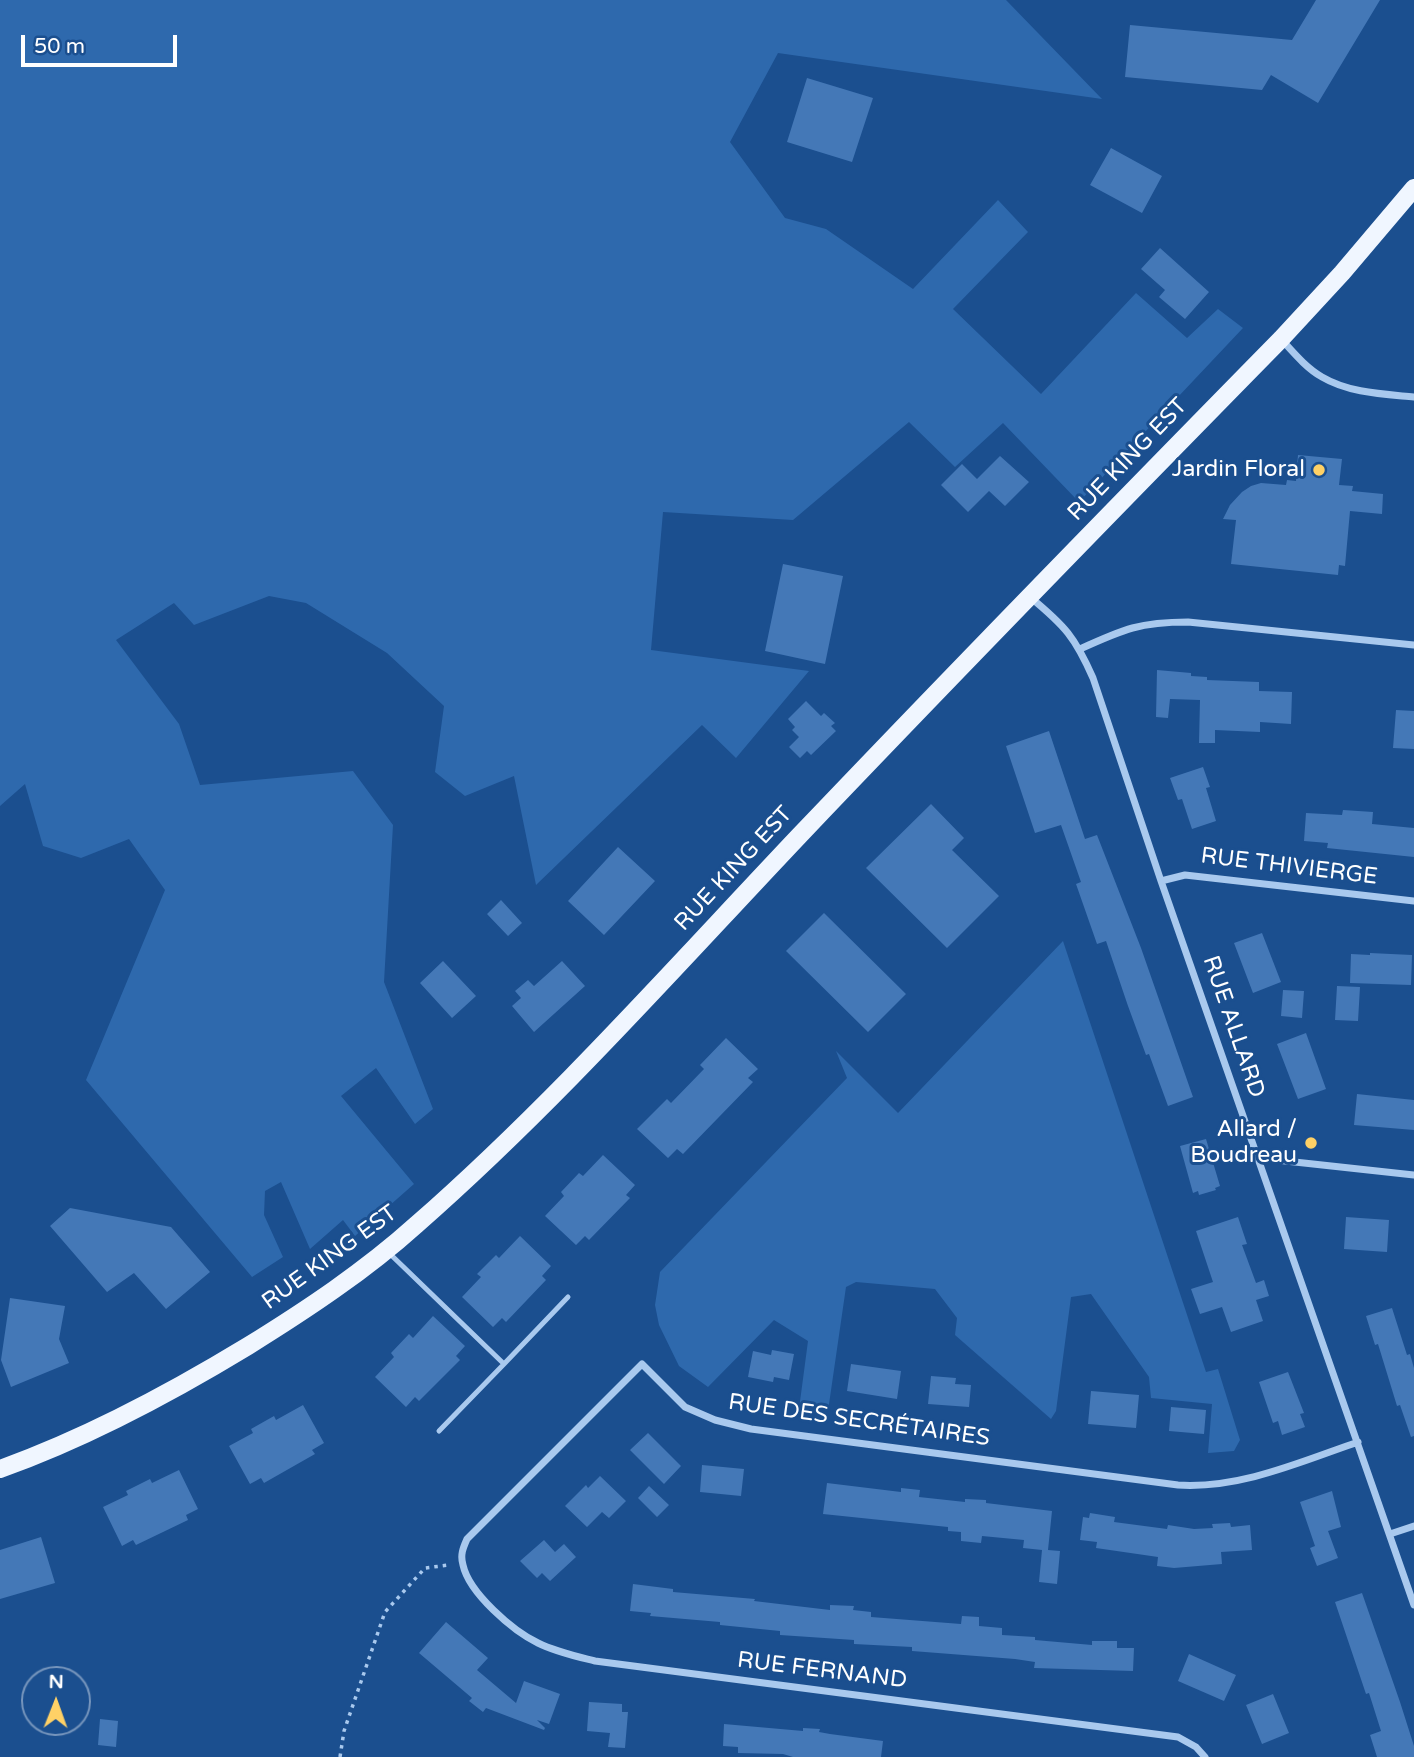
<!DOCTYPE html>
<html>
<head>
<meta charset="utf-8">
<style>
  body { margin:0 }
  #map { position:relative; width:1414px; height:1757px; overflow:hidden; background:#1b4f8f; font-family:"Varela Round",sans-serif }
  canvas { display:block }
  .north { position:absolute; left:21px; top:1666px; width:70px; height:70px; box-sizing:border-box; background:#1b4f8f; border:2px solid #7695bc; border-radius:50%; rotate:1deg; font-size:19px; font-weight:700; line-height:28px; text-align:center; color:#fff }
  .north::after { content:''; display:block; margin:auto; width:24px; height:32px; background:#ffd166; clip-path:polygon(50% 0,100% 100%,50% 72%,0 100%) }
  .scale { position:absolute; left:21px; top:35px; width:156px; height:32px; box-sizing:border-box; border:4px solid #fff; border-top:0; padding-left:9px; font-size:21px; line-height:24px; white-space:nowrap; color:#fff; -webkit-text-stroke:5px #1b4f8f; paint-order:stroke }
</style>
</head>
<body>
<div id="map">
<canvas width="1414" height="1757"></canvas>
<div class="north">N</div>
<div class="scale">50 m</div>
</div>
<script>
const g = document.querySelector('canvas').getContext('2d');
g.lineJoin = 'round';
function paint(path, color) { g.fillStyle = color; g.fill(path, 'evenodd'); }
function trace(path, color, width, dash) { g.strokeStyle = color; g.lineWidth = width; g.lineCap = dash ? 'butt' : 'round'; g.setLineDash(dash || []); g.stroke(path); }
function label(font, color, halo, rows, align = 'center') {
  g.font = font + ' "Varela Round",sans-serif'; g.lineWidth = 6; g.setLineDash([]); g.textBaseline = 'middle'; g.strokeStyle = halo; g.fillStyle = color; for (const [text, x, y, turn = 0] of rows) {
    g.save(); g.translate(x, y); g.rotate((+turn || 0) * Math.PI / 180); g.textAlign = isNaN(turn) ? turn : align; if (halo) g.strokeText(text, 0, 0); g.fillText(text, 0, 0); g.restore();
  }
}
paint(new Path2D(`
  M 0,0 L 1006,0 L 1102,99 L 778,53 L 730,142 L 785,218 L 826,229 L 913,289 L 998,200 L 1028,232 L 953,309 L 1041,394 L 1136,293 L 1187,338 L 1218,309 L 1243,328 L 1079,502 L 1003,423 L 955,467 L 909,422 L 793,520 L 663,512 L 651,650 L 809,671 L 736,758 L 702,725 L 536,885 L 514,776 L 465,796 L 435,772 L 444,706 L 387,653 L 306,603 L 269,596 L 194,625 L 174,603 L 116,640 L 179,724 L 200,785 L 353,771 L 393,825 L 384,982 L 433,1109 L 415,1124 L 376,1068 L 341,1096 L 414,1184 L 355,1236 L 343,1220 L 310,1249 L 281,1182 L 265,1191 L 264,1215 L 283,1257 L 252,1277 L 86,1080 L 165,890 L 129,839 L 81,858 L 43,846 L 25,784 L 0,806 Z
  M 1063,941 L 1206,1372 L 1218,1369 L 1240,1440 L 1234,1451 L 1208,1453 L 1212,1404 L 1151,1398 L 1149,1377 L 1091,1294 L 1071,1297 L 1056,1411 L 1051,1419 L 955,1335 L 957,1318 L 935,1289 L 856,1282 L 846,1287 L 828,1411 L 799,1409 L 808,1341 L 774,1320 L 708,1387 L 679,1366 L 659,1325 L 655,1305 L 660,1272 L 847,1078 L 836,1051 L 898,1113 Z`), '#2e69ad');
paint(new Path2D(`
  M 1316,0 L 1380,0 L 1318,103 L 1271,75 L 1262,90 L 1125,77 L 1130,25 L 1292,40 Z
  M 807,78 L 873,98 L 852,162 L 787,142 Z
  M 1111,148 L 1162,176 L 1142,213 L 1090,185 Z
  M 1160,248 L 1209,292 L 1185,319 L 1159,297 L 1165,290 L 1141,269 Z
  M 1298,455 L 1342,459 L 1339,485 L 1353,486 L 1352,491 L 1383,494 L 1382,514 L 1350,511 L 1345,566 L 1339,565 L 1338,575 L 1231,564 L 1236,520 L 1223,519 L 1230,505 L 1242,492 L 1251,486 L 1261,483 L 1286,485 L 1287,480 L 1296,481 Z
  M 1000,456 L 1029,482 L 1005,506 L 989,491 L 968,512 L 941,485 L 962,464 L 977,479 Z
  M 783,564 L 843,576 L 825,664 L 765,651 Z
  M 1157,670 L 1191,673 L 1191,676 L 1207,677 L 1207,680 L 1259,682 L 1259,691 L 1292,692 L 1291,724 L 1260,722 L 1260,732 L 1215,730 L 1215,743 L 1199,743 L 1200,700 L 1170,699 L 1168,718 L 1156,717 Z
  M 806,701 L 821,716 L 824,713 L 835,723 L 831,726 L 836,731 L 811,755 L 807,751 L 800,758 L 789,747 L 799,737 L 792,730 L 795,727 L 788,719 Z
  M 1396,710 L 1414,711 L 1414,749 L 1393,748 Z
  M 1049,731 L 1085,839 L 1097,835 L 1141,948 L 1193,1097 L 1168,1106 L 1149,1054 L 1146,1055 L 1128,1006 L 1106,941 L 1097,944 L 1076,884 L 1081,882 L 1061,825 L 1035,833 L 1006,746 Z
  M 1203,767 L 1210,787 L 1206,788 L 1216,821 L 1192,829 L 1182,799 L 1178,800 L 1170,778 Z
  M 931,804 L 964,838 L 952,850 L 999,896 L 947,948 L 866,868 Z
  M 1343,810 L 1373,812 L 1372,824 L 1414,828 L 1414,857 L 1327,848 L 1328,843 L 1304,841 L 1306,813 L 1342,815 Z
  M 618,847 L 655,881 L 604,935 L 568,901 Z
  M 501,900 L 522,923 L 508,936 L 487,914 Z
  M 824,913 L 906,994 L 868,1032 L 786,951 Z
  M 1262,933 L 1281,982 L 1253,993 L 1234,943 Z
  M 1370,953 L 1412,955 L 1411,985 L 1350,983 L 1351,954 L 1370,955 Z
  M 443,961 L 476,996 L 452,1018 L 420,983 Z
  M 562,961 L 585,986 L 534,1032 L 512,1006 L 521,998 L 515,991 L 528,980 L 534,986 Z
  M 1337,986 L 1360,987 L 1358,1021 L 1335,1020 Z
  M 1283,990 L 1304,991 L 1302,1018 L 1281,1016 Z
  M 1306,1033 L 1326,1089 L 1298,1099 L 1277,1044 Z
  M 726,1038 L 758,1069 L 748,1078 L 753,1082 L 683,1154 L 677,1149 L 668,1158 L 637,1129 L 667,1099 L 671,1103 L 704,1069 L 700,1065 Z
  M 1357,1094 L 1414,1100 L 1414,1130 L 1354,1125 Z
  M 1206,1139 L 1220,1186 L 1215,1188 L 1216,1190 L 1199,1195 L 1198,1191 L 1193,1193 L 1180,1146 Z
  M 603,1155 L 635,1185 L 626,1195 L 630,1198 L 589,1240 L 585,1236 L 576,1245 L 545,1216 L 564,1196 L 561,1192 L 579,1173 L 583,1176 Z
  M 70,1208 L 171,1227 L 210,1272 L 166,1309 L 134,1273 L 107,1292 L 50,1226 Z
  M 1238,1217 L 1247,1244 L 1242,1245 L 1256,1283 L 1264,1280 L 1269,1296 L 1256,1300 L 1263,1321 L 1231,1332 L 1222,1307 L 1200,1314 L 1191,1289 L 1213,1282 L 1196,1231 Z
  M 1346,1217 L 1389,1220 L 1387,1252 L 1344,1249 Z
  M 520,1236 L 551,1266 L 542,1276 L 546,1280 L 506,1322 L 502,1318 L 493,1327 L 462,1297 L 481,1277 L 477,1274 L 496,1255 L 499,1258 Z
  M 10,1298 L 65,1306 L 59,1339 L 69,1363 L 11,1387 L 1,1360 Z
  M 1392,1308 L 1407,1355 L 1410,1354 L 1414,1368 L 1414,1436 L 1411,1437 L 1400,1405 L 1397,1406 L 1378,1344 L 1375,1345 L 1366,1316 Z
  M 433,1316 L 465,1346 L 456,1356 L 460,1360 L 419,1401 L 415,1397 L 406,1407 L 375,1377 L 394,1357 L 391,1353 L 409,1334 L 413,1338 Z
  M 772,1350 L 794,1354 L 789,1380 L 774,1377 L 773,1382 L 748,1377 L 753,1351 L 771,1355 Z
  M 851,1364 L 901,1371 L 897,1399 L 847,1391 Z
  M 1288,1372 L 1304,1413 L 1300,1414 L 1305,1427 L 1282,1435 L 1278,1421 L 1273,1423 L 1259,1382 Z
  M 931,1376 L 956,1378 L 955,1384 L 971,1385 L 969,1407 L 928,1404 Z
  M 1091,1391 L 1139,1395 L 1136,1428 L 1088,1424 Z
  M 303,1405 L 324,1443 L 312,1450 L 315,1454 L 264,1483 L 261,1478 L 250,1484 L 229,1446 L 253,1433 L 251,1429 L 274,1416 L 276,1420 Z
  M 1171,1407 L 1206,1410 L 1204,1434 L 1169,1431 Z
  M 648,1433 L 681,1466 L 664,1484 L 630,1450 Z
  M 702,1465 L 744,1469 L 741,1496 L 700,1492 Z
  M 179,1470 L 198,1509 L 186,1515 L 188,1520 L 136,1545 L 133,1540 L 122,1546 L 103,1507 L 128,1495 L 126,1491 L 150,1479 L 152,1483 Z
  M 600,1476 L 626,1501 L 609,1518 L 602,1512 L 587,1527 L 565,1506 L 586,1485 L 588,1488 Z
  M 827,1483 L 901,1492 L 901,1488 L 920,1490 L 919,1497 L 965,1502 L 965,1499 L 986,1500 L 986,1503 L 1052,1511 L 1048,1550 L 1060,1551 L 1057,1584 L 1039,1582 L 1042,1550 L 1023,1548 L 1024,1540 L 982,1536 L 981,1543 L 961,1541 L 961,1532 L 948,1531 L 948,1527 L 823,1514 Z
  M 649,1486 L 669,1505 L 657,1517 L 638,1498 Z
  M 1332,1491 L 1341,1527 L 1328,1531 L 1338,1558 L 1317,1566 L 1310,1548 L 1315,1546 L 1300,1502 Z
  M 1090,1513 L 1115,1517 L 1114,1522 L 1167,1529 L 1168,1525 L 1194,1529 L 1213,1528 L 1212,1524 L 1230,1523 L 1231,1527 L 1250,1525 L 1252,1550 L 1221,1552 L 1222,1564 L 1174,1568 L 1157,1566 L 1158,1557 L 1096,1548 L 1097,1542 L 1080,1540 L 1083,1517 L 1089,1518 Z
  M 41,1537 L 55,1583 L 0,1599 L 0,1550 Z
  M 544,1540 L 555,1552 L 564,1544 L 576,1557 L 550,1581 L 542,1573 L 537,1578 L 520,1561 Z
  M 633,1584 L 673,1589 L 673,1592 L 755,1599 L 754,1601 L 830,1610 L 830,1605 L 854,1606 L 853,1610 L 871,1612 L 871,1617 L 961,1624 L 962,1616 L 979,1617 L 979,1626 L 1002,1628 L 1002,1635 L 1035,1637 L 1035,1640 L 1092,1645 L 1092,1641 L 1117,1641 L 1117,1648 L 1134,1648 L 1133,1671 L 1034,1668 L 1035,1662 L 1015,1659 L 912,1651 L 912,1647 L 854,1644 L 854,1640 L 780,1635 L 780,1631 L 720,1625 L 720,1622 L 650,1616 L 651,1613 L 630,1611 Z
  M 1362,1593 L 1400,1702 L 1414,1746 L 1414,1757 L 1377,1757 L 1370,1735 L 1381,1731 L 1369,1693 L 1366,1694 L 1335,1602 Z
  M 446,1622 L 488,1658 L 477,1670 L 516,1703 L 524,1681 L 560,1694 L 549,1724 L 537,1720 L 545,1728 L 544,1730 L 486,1708 L 483,1712 L 469,1701 L 472,1698 L 419,1653 Z
  M 1189,1654 L 1236,1675 L 1224,1701 L 1178,1681 Z
  M 1273,1694 L 1289,1733 L 1262,1744 L 1246,1705 Z
  M 589,1702 L 622,1704 L 622,1712 L 628,1712 L 625,1748 L 608,1747 L 610,1733 L 587,1731 Z
  M 100,1719 L 118,1721 L 116,1747 L 98,1745 Z
  M 724,1724 L 803,1731 L 803,1728 L 820,1729 L 819,1732 L 830,1734 L 883,1741 L 881,1757 L 793,1757 L 783,1754 L 738,1753 L 738,1747 L 723,1746 Z`), '#4478b7');
trace(new Path2D(`
  M 340,1757 L 344,1731 L 385,1612 L 425,1568 L 449,1565`), '#a9c9ee', 3.5, [3.5, 5]);
trace(new Path2D(`
  M 388,1252 L 504,1364 L 568,1297
  M 439,1431 L 504,1364`), '#a9c9ee', 5);
trace(new Path2D(`
  M 1281,339 C 1293,352 1306,368 1322,377 C 1349,393 1383,394 1414,397
  M 1030,597 C 1065,626 1075,637 1093,678 L 1161,881 L 1414,1605
  M 1080,649 C 1124,629 1140,622 1188,622 L 1414,645
  M 1161,881 L 1185,875 L 1414,901
  M 1258,1158 L 1414,1175
  M 1390,1534 L 1414,1526
  M 1205,1757 L 1196,1747 L 1178,1737 L 595,1661 C 575,1656 556,1652 538,1643 C 513,1631 469,1593 463,1565 C 460,1555 463,1548 467,1539 L 642,1364 L 685,1407 L 715,1420 L 751,1429 L 1178,1485 C 1240,1489 1300,1462 1358,1442`), '#a9c9ee', 7);
trace(new Path2D(`
  M 0,1469 C 87,1438 169,1394 248,1346 C 306,1310 365,1271 416,1225 C 553,1105 674,968 799,836 C 958,669 1119,504 1281,339 L 1342,273 L 1414,188`), '#f0f6ff', 18);
for (const [x, y, r, color] of [
  [1319,470,7,"#ffd166"],
  [1311,1143,7,"#ffd166"]
]) { const dot = new Path2D(); dot.arc(x, y, r, 0, 2 * Math.PI); g.fillStyle = color; g.fill(dot); trace(dot, '#1b4f8f', 2.5); }
label('23px', '#fff', '#1b4f8f', [
  ["RUE KING EST",1128,460,-46],
  ["RUE THIVIERGE",1289,867,7],
  ["RUE KING EST",734,869,-47],
  ["RUE ALLARD",1233,1027,71],
  ["RUE KING EST",330,1258,-36],
  ["RUE DES SECRÉTAIRES",859,1421,8],
  ["RUE FERNAND",822,1671,7]
]);
label('23px', '#fff', '#1b4f8f', [
  ["Jardin Floral",1305,470],
  ["Allard /",1297,1130],
  ["Boudreau",1297,1156]
], 'right');
</script>
</body>
</html>
